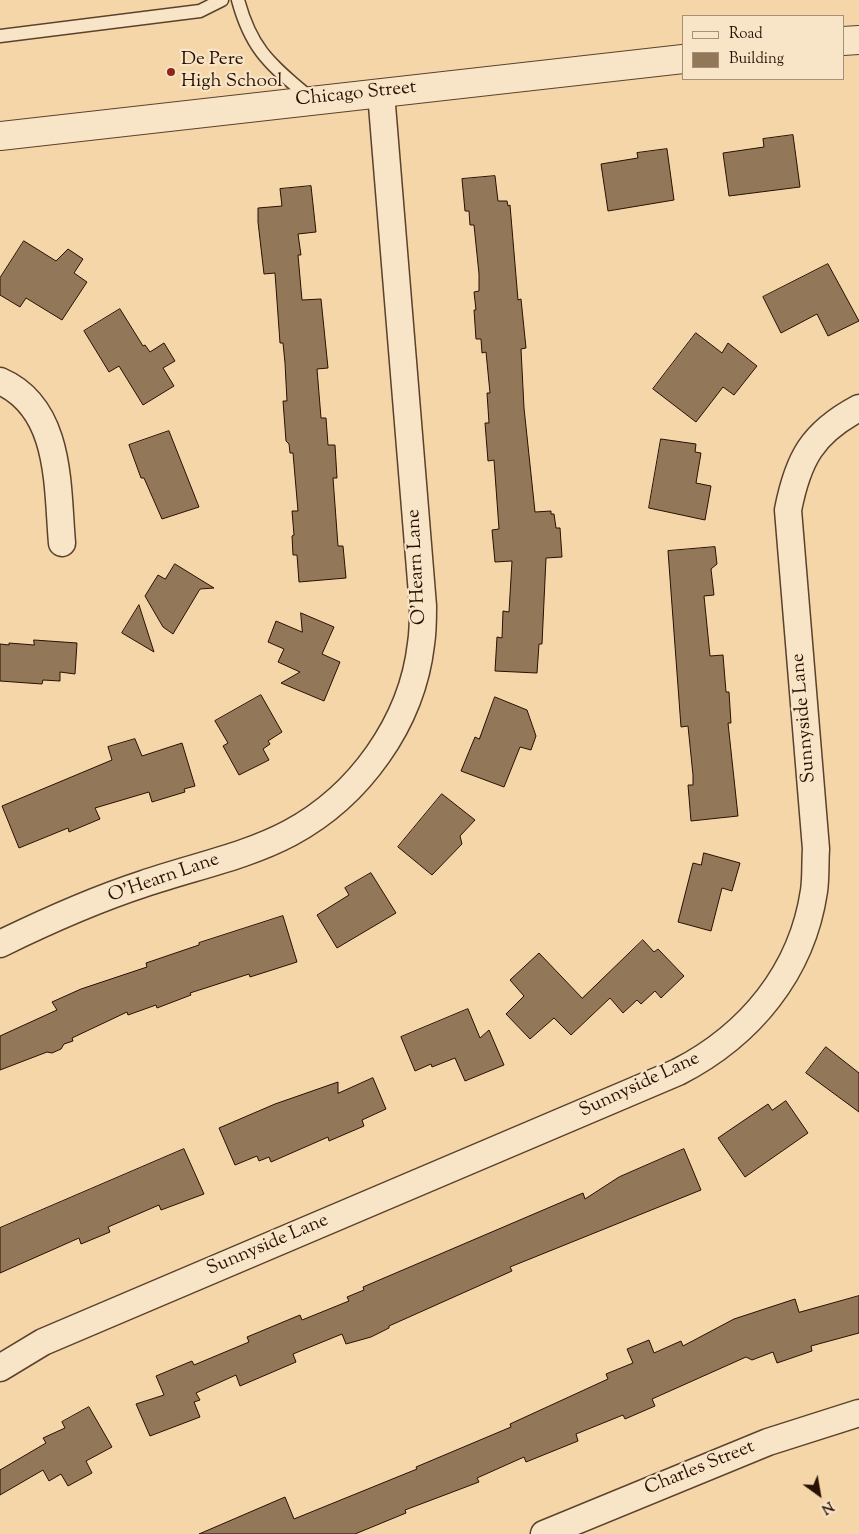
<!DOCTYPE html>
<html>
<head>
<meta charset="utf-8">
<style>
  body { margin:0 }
  #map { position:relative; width:859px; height:1534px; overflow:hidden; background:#f5d6a9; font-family:"Sorts Mill Goudy",serif }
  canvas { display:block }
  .legend { position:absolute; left:682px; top:15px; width:162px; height:65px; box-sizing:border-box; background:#f8e4c7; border:1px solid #a59079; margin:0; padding:6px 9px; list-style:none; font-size:15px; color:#281103 }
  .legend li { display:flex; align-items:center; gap:10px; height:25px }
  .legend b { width:25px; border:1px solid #a59079 }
  .north { position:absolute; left:794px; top:1469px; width:50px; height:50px; -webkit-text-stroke:4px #f8e4c7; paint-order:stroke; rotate:148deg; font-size:14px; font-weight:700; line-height:20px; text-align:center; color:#281103 }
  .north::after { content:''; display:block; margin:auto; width:18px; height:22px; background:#281103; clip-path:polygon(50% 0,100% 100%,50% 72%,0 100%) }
</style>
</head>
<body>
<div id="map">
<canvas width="859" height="1534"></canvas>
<ul class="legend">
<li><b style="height:6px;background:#f8e4c7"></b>Road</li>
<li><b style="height:14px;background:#937759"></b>Building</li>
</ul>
<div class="north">N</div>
</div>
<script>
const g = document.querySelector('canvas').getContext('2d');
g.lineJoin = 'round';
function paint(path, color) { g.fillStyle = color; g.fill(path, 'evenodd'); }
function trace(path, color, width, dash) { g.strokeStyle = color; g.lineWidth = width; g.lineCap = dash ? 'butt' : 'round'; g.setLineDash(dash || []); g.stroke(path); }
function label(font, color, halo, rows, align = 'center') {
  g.font = font + ' "Sorts Mill Goudy",serif'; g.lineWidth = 4.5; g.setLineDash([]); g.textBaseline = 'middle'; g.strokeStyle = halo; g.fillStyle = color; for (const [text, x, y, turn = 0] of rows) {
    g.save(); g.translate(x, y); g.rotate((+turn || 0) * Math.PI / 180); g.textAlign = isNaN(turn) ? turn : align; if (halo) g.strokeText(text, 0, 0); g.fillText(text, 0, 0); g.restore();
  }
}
const building = new Path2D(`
  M 793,135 L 800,187 L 729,196 L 723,153 L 764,147 L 763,139 Z
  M 667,149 L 674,200 L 608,211 L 601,164 L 638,158 L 637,153 Z
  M 495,176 L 498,201 L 507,201 L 508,206 L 510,205 L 518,300 L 521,299 L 526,348 L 521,349 L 524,408 L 535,512 L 551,511 L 551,514 L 554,514 L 556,528 L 560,528 L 562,557 L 546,558 L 542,644 L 539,644 L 537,673 L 495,671 L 497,637 L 502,638 L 503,611 L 509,612 L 512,561 L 495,562 L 492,530 L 499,529 L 494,460 L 488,461 L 485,423 L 489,423 L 487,393 L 490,393 L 486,352 L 482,353 L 481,339 L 476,339 L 474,310 L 476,310 L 474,292 L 479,291 L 479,274 L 474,225 L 470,225 L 469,211 L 465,211 L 462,179 Z
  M 311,186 L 316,232 L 298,234 L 301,255 L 298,255 L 302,300 L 321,299 L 328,368 L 317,369 L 321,418 L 326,418 L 328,445 L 335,445 L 337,478 L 333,478 L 338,546 L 343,546 L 346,578 L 299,582 L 297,555 L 293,555 L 292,536 L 294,535 L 292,511 L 298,511 L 293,453 L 290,453 L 289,444 L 286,441 L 283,401 L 287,401 L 285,363 L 283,343 L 280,343 L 275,273 L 264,274 L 258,222 L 258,208 L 282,206 L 280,189 Z
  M 24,241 L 56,261 L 68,249 L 83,259 L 74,273 L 87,282 L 62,320 L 26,298 L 20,307 L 0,295 L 0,278 Z
  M 828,264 L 859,321 L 828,336 L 817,314 L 781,333 L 763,297 Z
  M 120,309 L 143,346 L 145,345 L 150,352 L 164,343 L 175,361 L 163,368 L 174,386 L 143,405 L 119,366 L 109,372 L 84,331 Z
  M 696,333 L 722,353 L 728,343 L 757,366 L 734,395 L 723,387 L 696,422 L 653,389 Z
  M 169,431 L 199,507 L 162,519 L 144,478 L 141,478 L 129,445 Z
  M 661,439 L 696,444 L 695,452 L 701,453 L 696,483 L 711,486 L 705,520 L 649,508 Z
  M 715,547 L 717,564 L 711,569 L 714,595 L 704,596 L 710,656 L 723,655 L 726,692 L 729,692 L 731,723 L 728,723 L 738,816 L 691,821 L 688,785 L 693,785 L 693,775 L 688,726 L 681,727 L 668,551 Z
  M 175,564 L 214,588 L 200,589 L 173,634 L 163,627 L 145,596 L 158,575 L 165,579 Z
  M 139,605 L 154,652 L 122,633 Z
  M 301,613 L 334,627 L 322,654 L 340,662 L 324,701 L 281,683 L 300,672 L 278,662 L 284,649 L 268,642 L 276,621 L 302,632 Z
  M 34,640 L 77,643 L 75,674 L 60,672 L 60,681 L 43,680 L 42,684 L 0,681 L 0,644 L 9,645 L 9,643 L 34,645 Z
  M 261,695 L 282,732 L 268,741 L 270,744 L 263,749 L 269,760 L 239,775 L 223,746 L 228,743 L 215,721 Z
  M 495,697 L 527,710 L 536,736 L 531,750 L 520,747 L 504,787 L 461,771 L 475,737 L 479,739 Z
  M 135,739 L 142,756 L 182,743 L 195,786 L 184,789 L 185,792 L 152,802 L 149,792 L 95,808 L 100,819 L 69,832 L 68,828 L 19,848 L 2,806 L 112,760 L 108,747 Z
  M 442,794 L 475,820 L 460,836 L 462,844 L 432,875 L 398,847 Z
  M 704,853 L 740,863 L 732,891 L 722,888 L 711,931 L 678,922 L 693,863 L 701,865 Z
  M 371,873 L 396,913 L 337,948 L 317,915 L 349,895 L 345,888 Z
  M 283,916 L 297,962 L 250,977 L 249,974 L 190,993 L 191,995 L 157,1008 L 156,1005 L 128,1015 L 127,1012 L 72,1038 L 73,1041 L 64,1044 L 61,1049 L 52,1053 L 47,1052 L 0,1070 L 0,1036 L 57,1010 L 52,1002 L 81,989 L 147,967 L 146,963 L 199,945 L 199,943 Z
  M 643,940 L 654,952 L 658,949 L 684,976 L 661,998 L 655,991 L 641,1004 L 637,1000 L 623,1013 L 610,998 L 571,1035 L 554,1018 L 530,1039 L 506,1014 L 524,996 L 510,980 L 539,953 L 582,998 Z
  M 468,1009 L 480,1038 L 489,1030 L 504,1065 L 465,1081 L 455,1058 L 432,1067 L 431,1064 L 415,1071 L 401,1037 Z
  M 826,1047 L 859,1073 L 859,1112 L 806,1073 Z
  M 373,1078 L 386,1109 L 362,1120 L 364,1126 L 329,1141 L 328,1137 L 271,1162 L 269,1157 L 259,1161 L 257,1156 L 235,1165 L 219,1128 L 275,1104 L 338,1082 L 338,1093 Z
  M 786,1101 L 808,1133 L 745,1177 L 718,1138 L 768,1104 L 772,1110 Z
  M 184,1149 L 204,1194 L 161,1210 L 159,1205 L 108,1227 L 110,1232 L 81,1244 L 79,1238 L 0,1273 L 0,1228 Z
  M 684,1149 L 701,1190 L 510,1267 L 512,1271 L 389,1326 L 389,1328 L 371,1337 L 346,1344 L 342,1334 L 293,1354 L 296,1362 L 240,1386 L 236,1375 L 196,1393 L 200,1400 L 194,1402 L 200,1417 L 150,1436 L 136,1404 L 164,1395 L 156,1376 L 192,1361 L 194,1365 L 249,1342 L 247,1337 L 300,1315 L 302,1320 L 349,1301 L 347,1297 L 364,1290 L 363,1287 L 583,1193 L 585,1199 L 619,1177 Z
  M 859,1296 L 859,1333 L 811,1346 L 812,1351 L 777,1363 L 773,1352 L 752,1360 L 746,1357 L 652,1399 L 655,1406 L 625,1419 L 623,1415 L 576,1434 L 578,1441 L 526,1462 L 524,1457 L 477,1478 L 479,1482 L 405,1510 L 406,1513 L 355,1534 L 199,1534 L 285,1497 L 294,1519 L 417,1469 L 416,1467 L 511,1427 L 510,1424 L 608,1379 L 606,1374 L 633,1363 L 627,1349 L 649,1340 L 654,1353 L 681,1341 L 683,1346 L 734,1319 L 795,1299 L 799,1312 Z
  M 89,1407 L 112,1447 L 86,1461 L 92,1473 L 68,1486 L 61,1474 L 49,1481 L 43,1470 L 0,1495 L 0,1470 L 46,1443 L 43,1438 L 65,1428 L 62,1422 Z`);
paint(building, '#937759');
trace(building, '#281103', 1);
const service = new Path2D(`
  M 238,0 C 252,52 272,65 311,99
  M 0,36 L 200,11 L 222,0`);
const minor = new Path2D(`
  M 0,381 C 62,408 57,487 62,543
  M 0,944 C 47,921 94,900 143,884 C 192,867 245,857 290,833 C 359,796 412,723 421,644 C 423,632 423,619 423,606 L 381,93
  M 0,1368 L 43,1342 L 678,1072 C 750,1035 802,972 814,891 C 816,877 815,863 816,849 L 788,510 C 798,459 812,433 859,408
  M 544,1534 L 768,1442 L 859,1413`);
const tertiary = new Path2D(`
  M 843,41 L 859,40
  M 0,136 L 683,59`);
trace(service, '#5b422c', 15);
trace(minor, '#5b422c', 29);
trace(tertiary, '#5b422c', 30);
trace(service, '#f8e4c7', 12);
trace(minor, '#f8e4c7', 26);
trace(tertiary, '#f8e4c7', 28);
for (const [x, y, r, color] of [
  [171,72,5,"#8f2418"]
]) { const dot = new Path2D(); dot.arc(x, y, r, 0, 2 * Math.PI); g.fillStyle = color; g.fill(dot); trace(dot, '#f8e4c7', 2); }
label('19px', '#281103', '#f8e4c7', [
  ["De Pere",181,61],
  ["High School",181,83]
], 'left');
label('19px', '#281103', '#f8e4c7', [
  ["Chicago Street",356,95,-6],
  ["O'Hearn Lane",418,567,-93],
  ["Sunnyside Lane",805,718,-95],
  ["O'Hearn Lane",164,879,-19],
  ["Sunnyside Lane",640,1086,-25],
  ["Sunnyside Lane",268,1246,-23],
  ["Charles Street",700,1469,-22]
]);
</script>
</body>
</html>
